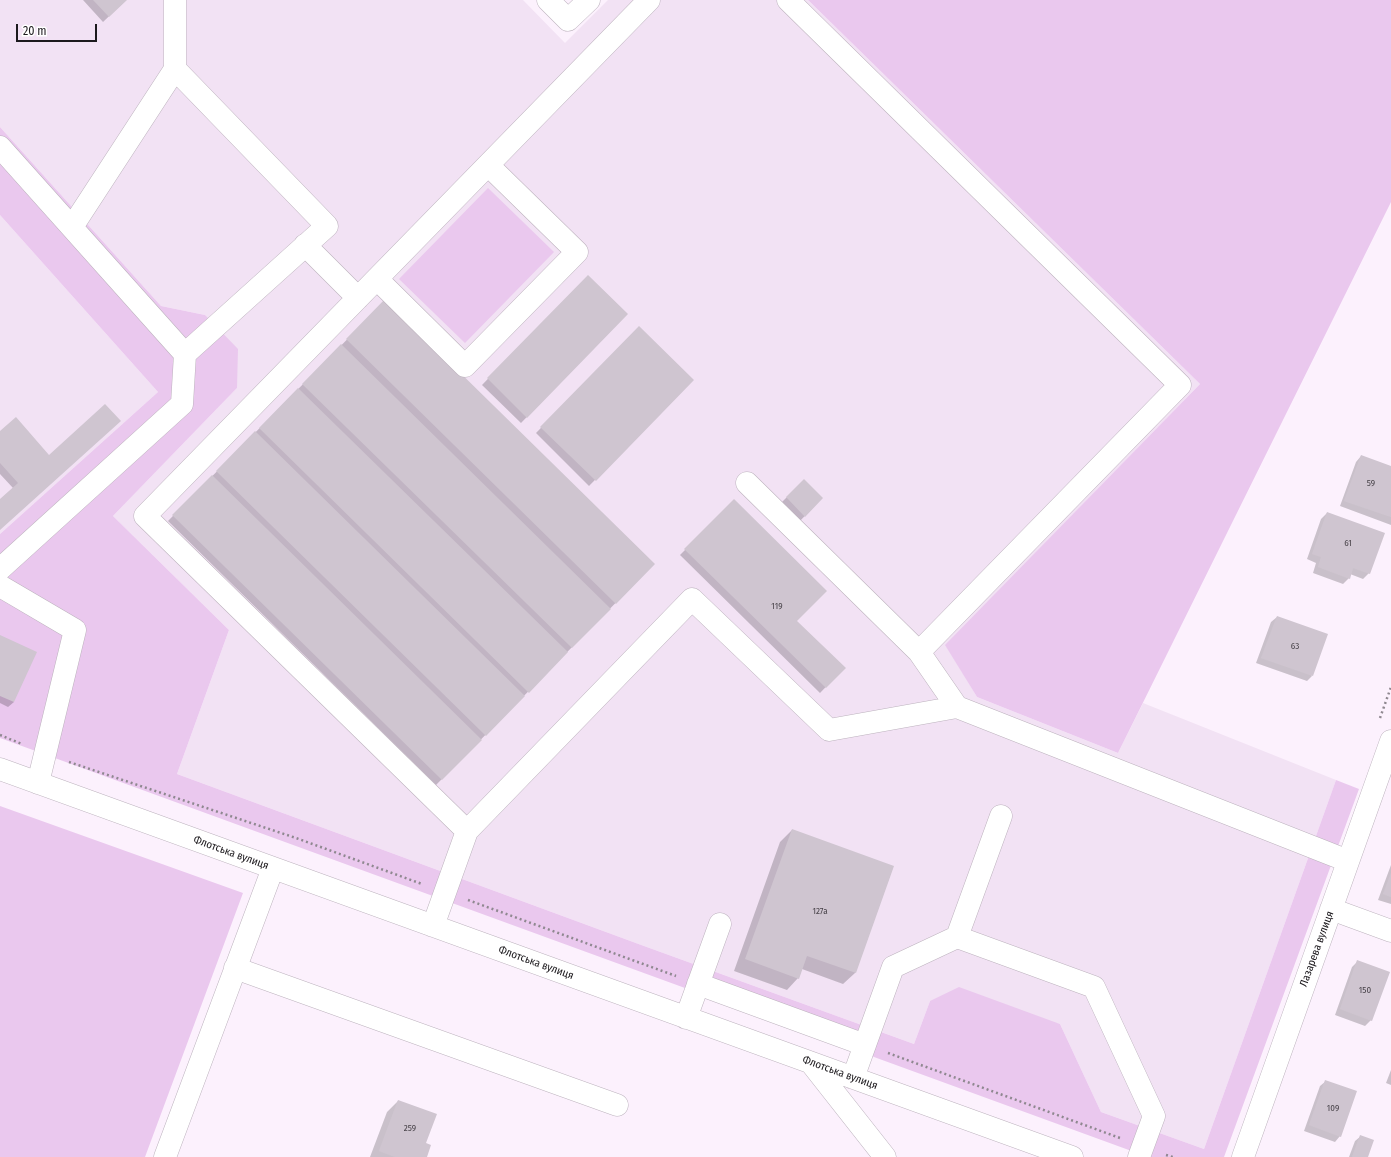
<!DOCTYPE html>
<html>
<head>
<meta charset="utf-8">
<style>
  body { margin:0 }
  #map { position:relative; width:1391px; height:1157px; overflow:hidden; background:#fcf1fd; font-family:"Fira Sans Condensed",sans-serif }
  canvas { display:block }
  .scale { position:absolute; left:16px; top:24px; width:81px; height:18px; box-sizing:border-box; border:2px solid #1c191d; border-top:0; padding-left:5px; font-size:12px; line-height:14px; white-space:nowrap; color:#1c191d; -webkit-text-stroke:3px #fff; paint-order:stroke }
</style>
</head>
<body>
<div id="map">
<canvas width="1391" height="1157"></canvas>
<div class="scale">20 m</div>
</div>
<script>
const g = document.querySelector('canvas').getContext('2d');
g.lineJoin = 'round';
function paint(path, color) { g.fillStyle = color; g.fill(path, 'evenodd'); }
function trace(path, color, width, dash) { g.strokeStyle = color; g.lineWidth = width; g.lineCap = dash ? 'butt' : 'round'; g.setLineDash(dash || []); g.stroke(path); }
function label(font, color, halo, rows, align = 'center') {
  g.font = font + ' "Fira Sans Condensed",sans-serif'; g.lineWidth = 3; g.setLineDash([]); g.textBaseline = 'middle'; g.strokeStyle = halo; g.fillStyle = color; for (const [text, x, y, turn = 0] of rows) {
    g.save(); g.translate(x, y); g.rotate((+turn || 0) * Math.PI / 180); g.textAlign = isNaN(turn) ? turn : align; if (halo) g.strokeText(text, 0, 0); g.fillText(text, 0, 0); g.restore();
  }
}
paint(new Path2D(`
  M 0,0 L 523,0 L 565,43 L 608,0 L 808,0 L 1200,384 L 946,645 L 977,697 L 1118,753 L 1143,703 L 1336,780 L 1204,1149 L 1101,1112 L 1060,1024 L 930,1001 L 914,1044 L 644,946 L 177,774 L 229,630 L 113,516 L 237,388 L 205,315 L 161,306 L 0,127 Z
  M 0,215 L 158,392 L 0,534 Z`), '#f2e2f4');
paint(new Path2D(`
  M 808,0 L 1391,0 L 1391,202 L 1118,753 L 977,697 L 945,645 L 1200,384 Z
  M 0,127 L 161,306 L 205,315 L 238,349 L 237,388 L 113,516 L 229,630 L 177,774 L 644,946 L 914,1044 L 930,1001 L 959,987 L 1060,1024 L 1101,1112 L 1204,1149 L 1336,780 L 1359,789 L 1224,1157 L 1148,1157 L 0,738 L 0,534 L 158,392 L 0,215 Z
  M 488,188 L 554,252 L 465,343 L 399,279 Z
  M 0,806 L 243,893 L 145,1157 L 0,1157 Z`), '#eac8ee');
paint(new Path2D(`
  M 83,0 L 126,0 L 103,22 Z
  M 588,276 L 627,314 L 521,423 L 482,385 Z
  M 385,301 L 654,564 L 436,785 L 168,521 Z
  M 639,328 L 693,380 L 589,486 L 536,433 Z
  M 0,433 L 49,456 L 0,529 L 0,500 L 13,488 L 0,474 Z
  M 1361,456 L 1391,467 L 1391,525 L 1340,506 L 1356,462 Z
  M 804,480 L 822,498 L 799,522 L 781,503 Z
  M 734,501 L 796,621 L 844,668 L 820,693 L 680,555 Z
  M 1327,513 L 1369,573 L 1363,579 L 1350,574 L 1349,578 L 1343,584 L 1313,573 L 1316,563 L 1307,559 L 1321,519 Z
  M 1277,617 L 1312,676 L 1307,681 L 1256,663 L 1271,622 Z
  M 0,636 L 14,702 L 8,707 L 0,703 Z
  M 792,830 L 893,867 L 855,973 L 843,984 L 802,969 L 798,978 L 787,990 L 734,971 L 780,842 Z
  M 1391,865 L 1391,904 L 1378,900 Z
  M 1358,961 L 1371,1020 L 1365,1026 L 1335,1015 L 1352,967 Z
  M 1391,1070 L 1391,1085 L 1386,1083 Z
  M 1326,1081 L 1340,1136 L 1335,1142 L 1304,1131 L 1320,1086 Z
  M 398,1101 L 425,1143 L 426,1157 L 370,1157 L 387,1112 Z
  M 1361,1136 L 1367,1157 L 1349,1157 L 1355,1141 Z`), '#0003');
paint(new Path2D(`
  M 93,0 L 127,0 L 109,17 Z
  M 588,275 L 628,314 L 527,418 L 487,378 Z
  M 385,299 L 655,564 L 616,604 L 346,339 Z
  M 639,326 L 694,380 L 596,481 L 540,427 Z
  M 341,344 L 611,609 L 572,648 L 302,384 Z
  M 298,388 L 568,652 L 529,693 L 259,428 Z
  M 105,404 L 121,421 L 0,530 L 0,499 L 18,483 L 0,463 L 0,431 L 16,417 L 49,455 Z
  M 255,431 L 525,696 L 486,736 L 216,471 Z
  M 1361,455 L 1391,466 L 1391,517 L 1344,501 Z
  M 212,475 L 482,740 L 442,780 L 172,515 Z
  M 804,479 L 823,498 L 805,517 L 786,497 Z
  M 734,499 L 827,591 L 797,621 L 846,668 L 826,688 L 684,549 Z
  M 1327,512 L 1385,533 L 1370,574 L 1353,568 L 1350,579 L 1318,567 L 1321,557 L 1312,554 Z
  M 1277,616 L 1328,634 L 1313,676 L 1261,658 Z
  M 0,635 L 37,652 L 14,702 L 0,696 Z
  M 792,829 L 894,866 L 856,973 L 807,956 L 799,979 L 745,959 Z
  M 1391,873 L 1391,897 L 1383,894 Z
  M 1357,960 L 1390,972 L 1372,1021 L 1340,1009 Z
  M 1325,1080 L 1357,1091 L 1341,1137 L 1309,1125 Z
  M 398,1100 L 437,1114 L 426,1143 L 431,1145 L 427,1157 L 395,1157 L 379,1151 Z
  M 1360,1135 L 1374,1140 L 1368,1157 L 1352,1157 Z`), '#cfc5d0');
const minor = new Path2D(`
  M 548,0 L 568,20 L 589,0
  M 788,0 L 1180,385 L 919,652
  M 0,147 L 185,354
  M 72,227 L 175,69 L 175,0
  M 305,245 L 358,298
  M 377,279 L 465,366 L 577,252 L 488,165
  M 747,483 L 919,652 L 957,707
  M 0,569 L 182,404 L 185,354 L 327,226 L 175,69
  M 0,586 L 75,630 L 38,783
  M 0,769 L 1072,1157
  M 467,831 L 145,516 L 649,0
  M 1331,909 L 1391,931
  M 433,926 L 467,831 L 692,599 L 829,730 L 957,707 L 1348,861
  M 957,937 L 1001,816
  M 235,968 L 617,1105
  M 698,984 L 865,1045
  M 686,1018 L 720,924
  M 811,1063 L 885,1157
  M 853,1078 L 893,967 L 957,937 L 1094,987 L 1154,1116 L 1139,1157
  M 165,1157 L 273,868
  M 1243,1157 L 1391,741`);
trace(minor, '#bdb3be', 23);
trace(new Path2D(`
  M 1380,718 L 1391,687
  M 0,735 L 22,744
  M 69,762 L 296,838 L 422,884
  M 468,900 L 676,976
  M 888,1053 L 1120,1138
  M 1166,1155 L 1173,1157`), '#8f8890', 2.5, [2, 3]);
trace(minor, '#fff', 22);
label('9px', '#49444a', null, [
  ["59",1371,483],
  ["61",1348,543],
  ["119",777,606],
  ["63",1295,646],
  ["127а",820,911],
  ["150",1365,990],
  ["109",1333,1108],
  ["259",410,1128]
]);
label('11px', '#1c191d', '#fff', [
  ["Флотська вулиця",231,853,20],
  ["Лазарева вулиця",1317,949,-70],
  ["Флотська вулиця",536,963,20],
  ["Флотська вулиця",840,1073,20]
]);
</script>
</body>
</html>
